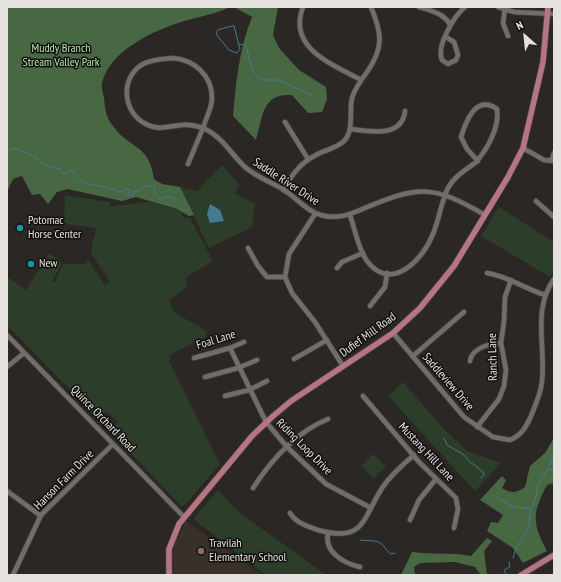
<!DOCTYPE html>
<html>
<head>
<meta charset="utf-8">
<style>
  body { margin:0 }
  #map { position:relative; width:561px; height:582px; overflow:hidden; background:#2b2724; font-family:"PT Sans Narrow",sans-serif }
  canvas { display:block }
  .frame { position:absolute; inset:0; border:8px solid #e4e1df; pointer-events:none }
  .north { position:absolute; left:505px; top:16px; width:40px; height:40px; -webkit-text-stroke:3px #12100f; paint-order:stroke; rotate:333deg; font-size:11px; font-weight:700; line-height:16px; text-align:center; color:#e4e1df }
  .north::after { content:''; display:block; margin:auto; width:14px; height:18px; background:#e4e1df; clip-path:polygon(50% 0,100% 100%,50% 72%,0 100%) }
</style>
</head>
<body>
<div id="map">
<canvas width="561" height="582"></canvas>
<div class="frame"></div>
<div class="north">N</div>
</div>
<script>
const g = document.querySelector('canvas').getContext('2d');
g.lineJoin = 'round';
function paint(path, color) { g.fillStyle = color; g.fill(path, 'evenodd'); }
function trace(path, color, width, dash) { g.strokeStyle = color; g.lineWidth = width; g.lineCap = dash ? 'butt' : 'round'; g.setLineDash(dash || []); g.stroke(path); }
function label(font, color, halo, rows, align = 'center') {
  g.font = font + ' "PT Sans Narrow",sans-serif'; g.lineWidth = 3; g.setLineDash([]); g.textBaseline = 'middle'; g.strokeStyle = halo; g.fillStyle = color; for (const [text, x, y, turn = 0] of rows) {
    g.save(); g.translate(x, y); g.rotate((+turn || 0) * Math.PI / 180); g.textAlign = isNaN(turn) ? turn : align; if (halo) g.strokeText(text, 0, 0); g.fillText(text, 0, 0); g.restore();
  }
}
paint(new Path2D(`
  M 186,521 L 262,575 L 172,575 L 174,544 Z`), '#383029');
paint(new Path2D(`
  M 222,165 L 240,185 L 235,193 L 255,204 L 252,227 L 209,248 L 180,187 L 197,191 Z
  M 65,195 L 109,202 L 111,206 L 151,202 L 181,211 L 183,217 L 190,218 L 213,261 L 185,278 L 188,286 L 170,300 C 170,318 198,321 207,333 L 204,338 L 173,353 L 170,355 L 169,361 L 220,464 L 184,506 L 181,506 L 109,430 L 118,422 L 106,411 L 99,419 L 7,325 L 7,277 L 26,290 L 49,254 L 59,259 L 61,265 L 52,282 L 55,282 L 63,264 L 86,264 L 88,260 L 105,285 L 110,282 L 92,255 L 91,250 L 96,228 L 66,224 L 64,221 Z
  M 499,207 L 554,242 L 554,271 L 550,277 L 481,236 Z
  M 403,382 L 443,428 L 467,451 L 501,463 L 475,491 L 388,396 Z
  M 373,454 L 386,466 L 374,478 L 361,466 Z
  M 218,490 L 240,513 L 326,575 L 266,575 L 193,519 Z`), '#2c3d29');
paint(new Path2D(`
  M 7,7 L 230,7 C 212,16 193,17 175,24 C 147,34 110,52 102,83 C 101,87 103,93 104,98 C 105,108 106,118 113,126 C 130,150 149,143 154,179 L 162,184 L 180,187 L 194,215 L 189,216 L 177,209 L 136,197 L 122,201 L 67,189 L 57,192 L 48,204 L 40,194 L 32,195 L 22,176 L 13,179 L 7,192 Z
  M 234,7 L 278,7 L 273,35 L 279,48 L 299,70 L 326,87 L 327,99 L 322,112 L 308,113 L 292,95 C 261,93 263,118 256,140 L 233,116 C 236,82 239,49 252,17 Z
  M 554,438 L 554,483 L 547,485 C 532,513 532,523 547,551 L 523,563 L 513,548 L 487,531 L 491,522 L 498,523 L 503,515 L 480,500 L 502,476 L 506,480 L 502,488 C 512,494 516,493 525,487 L 530,466 L 545,453 Z
  M 487,538 L 492,541 L 484,551 L 487,575 L 481,575 L 475,567 L 455,562 L 420,563 L 414,567 L 415,575 L 401,575 L 412,552 C 431,555 451,552 471,556 Z`), '#486743');
paint(new Path2D(`
  M 210,204 L 220,210 L 224,221 L 210,223 L 207,214 Z`), '#447b90');
trace(new Path2D(`
  M 171,7 L 173,7
  M 234,26 L 240,49 L 237,53 L 229,50 L 216,34 L 218,30 Z
  M 238,44 L 246,45 L 252,70 L 261,80 L 278,80 L 314,96
  M 7,152 L 13,148 L 36,157 C 40,166 52,167 60,169 L 63,174 L 72,170 C 80,184 90,184 104,187 C 113,188 119,195 128,189 L 130,190 L 128,193 L 130,196 L 133,195 L 133,191 L 135,192 C 141,189 148,183 155,188 L 154,192 L 160,199 L 168,196 L 176,199
  M 444,438 L 447,445 L 464,455 L 469,461 L 482,471 L 484,474 L 481,478
  M 547,470 L 554,469
  M 496,497 L 514,507 L 531,509
  M 360,540 C 366,541 376,540 380,543 C 386,547 386,552 392,554 L 395,553
  M 513,558 L 516,548 L 529,527 L 531,509 L 537,494 L 537,487 L 550,465 L 554,454
  M 504,575 L 506,574 L 504,570 L 510,567 L 509,562`), '#447b90', 1);
const minor = new Path2D(`
  M 303,7 C 287,48 332,64 361,80
  M 419,7 C 430,10 445,14 450,25
  M 498,7 L 514,12 L 554,14
  M 505,9 L 503,23 L 508,36
  M 446,37 L 454,42 L 458,55 L 456,60 L 448,64 L 442,60 C 436,46 454,16 465,7
  M 173,58 C 194,60 212,75 212,98 C 212,108 206,118 203,128 C 196,126 189,124 182,125 C 169,126 158,131 146,124 C 123,113 119,78 143,64 C 152,59 163,59 173,58 Z
  M 285,122 L 308,159
  M 350,129 C 368,131 402,139 405,111
  M 523,148 L 544,160 L 554,161
  M 552,159 L 554,153
  M 188,164 L 203,128 C 222,136 230,153 245,167 C 256,177 271,182 284,190 C 297,198 306,211 321,215 C 337,220 351,214 365,208 C 420,185 433,185 485,215
  M 283,190 C 292,175 300,163 316,155 C 325,150 338,148 345,140 C 354,129 349,111 352,98 C 355,88 361,80 367,72 C 384,48 382,33 371,7
  M 536,201 L 554,217
  M 315,214 L 289,254 L 285,277 L 292,293 L 315,322 L 343,366
  M 350,215 C 355,229 358,249 367,261 C 391,293 423,260 433,234 C 439,220 441,202 448,188 C 454,177 465,170 475,163 C 487,150 500,127 497,109 C 476,94 466,121 461,137 L 467,149 L 478,161
  M 248,248 L 258,266 L 267,277 L 285,277
  M 337,268 L 342,262 L 363,253
  M 487,273 C 508,276 525,289 545,295
  M 370,306 L 385,287 L 387,273
  M 393,333 L 464,417 L 493,437 L 510,440 C 522,435 526,427 531,416 C 536,404 541,393 542,381 C 546,347 532,309 554,279
  M 7,335 L 184,517
  M 230,348 L 266,422 L 287,447 L 326,484 L 371,508
  M 413,356 L 464,312
  M 194,358 L 230,348 L 244,342
  M 294,359 L 327,340
  M 470,361 C 472,348 489,344 501,343
  M 7,367 L 24,353
  M 205,377 L 238,368 L 257,360
  M 225,396 L 249,390 L 267,381
  M 363,396 L 419,462 L 456,498 L 458,509 L 454,528
  M 477,427 L 499,399 L 504,386 L 506,370 L 501,343 L 504,321 L 505,297 L 511,280
  M 253,488 C 272,459 296,432 328,419
  M 7,491 L 41,516
  M 290,513 C 296,523 307,526 318,530 C 364,543 362,520 382,488 C 391,475 402,465 414,455
  M 410,520 L 419,500 L 436,479
  M 328,533 C 324,552 343,563 360,567
  M 13,575 L 41,515 L 113,444`);
const major = new Path2D(`
  M 169,575 L 169,549 L 179,524 L 252,436 L 272,417 L 291,401 L 393,333 L 420,308 L 454,266 L 508,177 L 523,148 L 543,62 L 548,7
  M 521,575 L 554,555`);
trace(minor, '#454240', 6);
trace(major, '#454240', 7);
trace(minor, '#716d69', 4.5);
trace(major, '#b77482', 5.5);
for (const [x, y, r, color] of [
  [20,228,4,"#0f9aa8"],
  [31,264,4,"#0f9aa8"],
  [201,551,4,"#8d6e63"]
]) { const dot = new Path2D(); dot.arc(x, y, r, 0, 2 * Math.PI); g.fillStyle = color; g.fill(dot); trace(dot, '#12100f', 1.5); }
label('12px', '#b3e5a9', '#12100f', [
  ["Muddy Branch",61,49],
  ["Stream Valley Park",61,63]
]);
label('12px', '#e4e1df', '#12100f', [
  ["Saddle River Drive",286,182,33],
  ["Dufief Mill Road",368,335,-36],
  ["Foal Lane",216,340,-17],
  ["Ranch Lane",493,357,-91],
  ["Saddleview Drive",448,382,49],
  ["Quince Orchard Road",103,419,46],
  ["Riding Loop Drive",304,447,45],
  ["Mustang Hill Lane",426,452,47],
  ["Hanson Farm Drive",64,480,-45]
]);
label('12px', '#e4e1df', '#12100f', [
  ["Potomac",28,221],
  ["Horse Center",28,235],
  ["New",39,264],
  ["Travilah",209,544],
  ["Elementary School",209,558]
], 'left');
</script>
</body>
</html>
